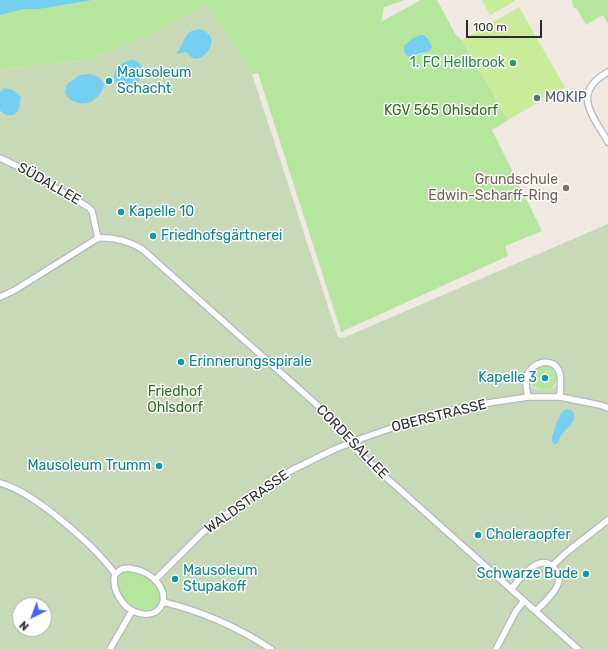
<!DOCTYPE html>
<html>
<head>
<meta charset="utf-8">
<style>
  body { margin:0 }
  #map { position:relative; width:608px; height:649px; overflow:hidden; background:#efe9e1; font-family:Rubik,sans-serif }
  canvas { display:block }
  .north { position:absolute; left:12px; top:597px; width:40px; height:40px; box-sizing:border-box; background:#fff; border:1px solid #ababab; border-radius:50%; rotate:222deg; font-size:11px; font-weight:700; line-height:16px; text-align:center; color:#2e2e2e }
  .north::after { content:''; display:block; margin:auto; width:14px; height:18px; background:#4264fb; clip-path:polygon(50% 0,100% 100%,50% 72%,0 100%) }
  .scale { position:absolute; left:466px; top:20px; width:76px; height:18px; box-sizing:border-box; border:2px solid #2e2e2e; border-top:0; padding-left:5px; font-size:12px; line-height:14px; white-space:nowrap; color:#2e2e2e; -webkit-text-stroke:3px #fff; paint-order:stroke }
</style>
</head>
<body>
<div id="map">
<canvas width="608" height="649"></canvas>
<div class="north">N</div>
<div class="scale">100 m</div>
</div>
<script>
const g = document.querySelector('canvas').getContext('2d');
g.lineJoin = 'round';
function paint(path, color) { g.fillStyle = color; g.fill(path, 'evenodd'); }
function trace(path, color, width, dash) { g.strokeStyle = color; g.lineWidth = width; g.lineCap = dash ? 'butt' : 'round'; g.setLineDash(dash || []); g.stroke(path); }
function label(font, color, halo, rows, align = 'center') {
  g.font = font + ' Rubik,sans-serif'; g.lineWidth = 3; g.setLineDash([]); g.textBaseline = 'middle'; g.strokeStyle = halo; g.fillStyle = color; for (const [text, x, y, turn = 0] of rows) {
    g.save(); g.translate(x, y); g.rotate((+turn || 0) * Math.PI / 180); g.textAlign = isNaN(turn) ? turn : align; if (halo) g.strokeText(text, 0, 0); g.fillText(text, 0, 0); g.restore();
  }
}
paint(new Path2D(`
  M 93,0 L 405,0 L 384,7 L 381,22 L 421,0 L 437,0 L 456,35 L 462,40 L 508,120 L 492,130 L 542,231 L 505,246 L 508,256 L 341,332 L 258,73 L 252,74 L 206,5 L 149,36 L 88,60 L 0,70 L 0,15 L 25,9 L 40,9 ZM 420,35 L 424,35 L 429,40 L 432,48 C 426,53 414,57 407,56 L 404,52 Z
  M 572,0 L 608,0 L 608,24 L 603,15 L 586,25 L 577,9 L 573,7 Z
  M 539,365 L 549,366 L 557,374 L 557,381 L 552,389 C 530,391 520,381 539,365 Z
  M 133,571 C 138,573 143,574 147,577 C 160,586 170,608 147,610 C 125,613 100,576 133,571 Z`), '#b6e59e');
paint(new Path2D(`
  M 206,4 L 252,74 L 338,337 L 343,338 L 608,224 L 608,649 L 0,649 L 0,111 L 2,113 L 4,88 L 0,92 L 0,70 L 88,60 L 149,36 ZM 198,29 L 204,54 C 196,65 194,57 188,53 C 186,52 181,51 178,51 C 187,44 178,33 198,29 ZM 543,364 C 555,365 564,383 552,389 C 549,390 545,389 543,389 C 539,389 536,389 533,388 C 522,379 535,367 543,364 ZM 133,571 C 138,573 143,574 147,577 C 160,586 170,608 147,610 C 125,613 100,576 133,571 ZM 20,605 L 44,605 L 44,629 L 20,629 Z`), '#c8d9b8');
paint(new Path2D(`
  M 482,0 L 515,0 L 515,1 L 490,15 Z
  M 519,7 L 565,87 L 508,120 L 462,40 Z`), '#c9ec9a');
paint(new Path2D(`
  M 0,0 L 93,0 L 40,9 L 25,9 L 0,15 Z
  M 198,29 C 225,35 205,59 197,59 C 191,59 190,55 186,52 L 177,54 L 177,52 C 186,43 181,32 198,29 Z
  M 420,35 L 424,35 L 429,40 L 432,48 L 429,51 L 411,56 L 407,56 L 404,52 L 404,46 L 413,38 Z
  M 130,60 C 151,60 143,91 124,88 C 115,86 111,76 117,68 C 120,64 125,62 130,60 Z
  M 89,74 L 99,77 L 104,84 C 101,99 86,109 71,100 C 69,99 67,95 65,93 L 67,84 L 80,75 Z
  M 4,88 L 13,90 L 21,97 L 18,111 L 14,115 L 6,115 L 0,111 L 0,92 Z
  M 567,409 L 571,410 L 574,413 C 576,423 568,426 563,433 C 560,436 559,440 558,443 L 554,444 L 552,441 L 552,437 C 556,428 557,413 567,409 Z`), '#75cff0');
const street = new Path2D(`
  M 608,72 C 571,93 592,114 608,142
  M 0,158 L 21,168 L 88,207 L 92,211 L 98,238
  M 0,297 L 15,290 L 98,238 C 115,237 128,241 142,249 L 344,429 L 360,454 L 578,649
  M 528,397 C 526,389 525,383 527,375 C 533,362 552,356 559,371 C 562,379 560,389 560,397
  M 0,483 C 34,492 95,546 115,574
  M 552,566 L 567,552 L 608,520
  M 128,568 C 143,570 158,577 163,593 C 163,596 164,599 163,602 C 157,621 132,615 123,603 C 116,594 112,585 115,574 L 122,569 Z
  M 155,580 L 203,532 L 247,499 L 292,470 L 335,449 L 363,438 L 415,420 L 468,406 L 528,397 L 560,397 L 600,405 L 608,408
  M 511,589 C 521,578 540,550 555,569 C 558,573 560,579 558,584 C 555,594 543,603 536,611
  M 163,602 C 201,611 239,628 271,649
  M 110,649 L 132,611
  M 496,649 L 516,611 L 524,601`);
trace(street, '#b4b7c1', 8);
trace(street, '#fff', 5.5);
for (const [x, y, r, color] of [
  [513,63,4,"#2e9e5b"],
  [109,81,4,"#0f9aa8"],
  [537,98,4,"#5c6f8a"],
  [566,188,4,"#8d6e63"],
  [121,212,4,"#0f9aa8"],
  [153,236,4,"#0f9aa8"],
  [181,362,4,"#0f9aa8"],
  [545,378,4,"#0f9aa8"],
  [159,466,4,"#0f9aa8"],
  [478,535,4,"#0f9aa8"],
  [586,574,4,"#0f9aa8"],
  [175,579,4,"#0f9aa8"]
]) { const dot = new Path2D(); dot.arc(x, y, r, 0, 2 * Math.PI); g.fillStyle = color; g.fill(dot); trace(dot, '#fff', 1.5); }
label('14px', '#27864d', '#fff', [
  ["1. FC Hellbrook",505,63]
], 'right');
label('14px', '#0d838f', '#fff', [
  ["Mausoleum",117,73],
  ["Schacht",117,89],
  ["Kapelle 10",129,212],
  ["Friedhofsgärtnerei",161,236],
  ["Erinnerungsspirale",189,362],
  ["Kapelle 3",537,378,"right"],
  ["Mausoleum Trumm",151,466,"right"],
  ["Choleraopfer",486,535],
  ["Mausoleum",183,571],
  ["Stupakoff",183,587],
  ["Schwarze Bude",578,574,"right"]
], 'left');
label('14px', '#4e5e75', '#fff', [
  ["MOKIP",545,98]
], 'left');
label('14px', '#2c6e1b', '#fff', [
  ["KGV 565 Ohlsdorf",441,111],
  ["Friedhof",175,392],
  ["Ohlsdorf",175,408]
]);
label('14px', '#785e54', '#fff', [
  ["Grundschule",558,180],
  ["Edwin-Scharff-Ring",558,196]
], 'right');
label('14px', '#2e2e2e', '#fff', [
  ["SÜDALLEE",49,184,30],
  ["OBERSTRASSE",439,416,-14],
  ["CORDESALLEE",352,442,46],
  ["WALDSTRASSE",247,502,-35]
]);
</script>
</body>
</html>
